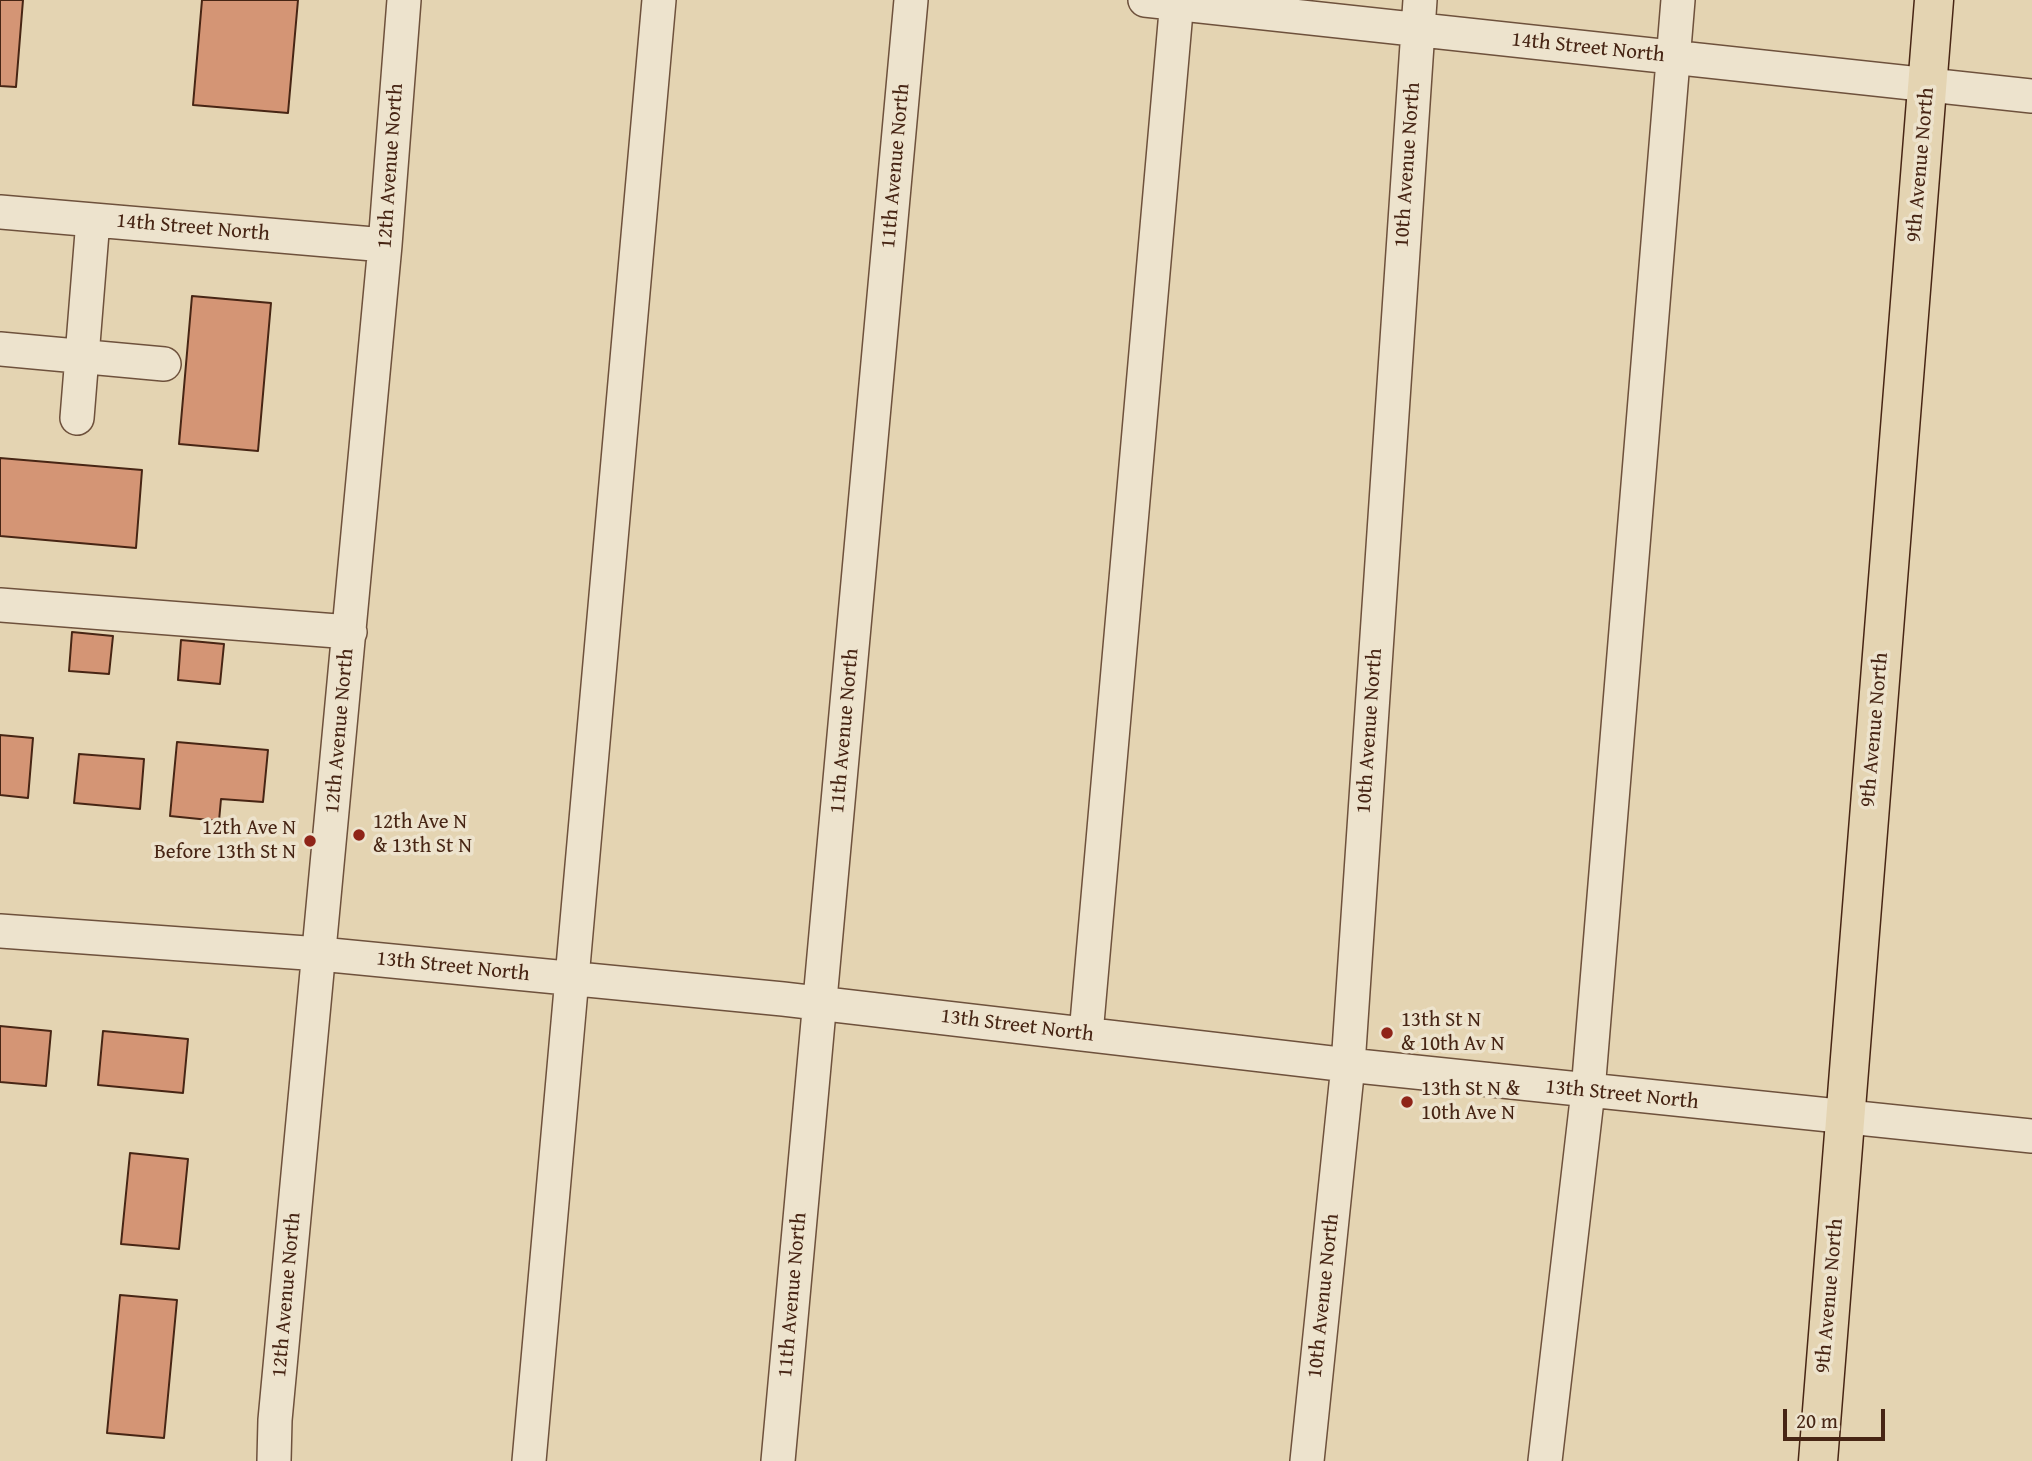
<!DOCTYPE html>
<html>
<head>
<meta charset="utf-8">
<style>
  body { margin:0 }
  #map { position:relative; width:2032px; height:1461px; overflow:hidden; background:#e4d4b2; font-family:"Gentium Book Plus",serif }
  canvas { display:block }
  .scale { position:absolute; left:1783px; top:1409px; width:102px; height:32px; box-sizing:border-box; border:4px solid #472514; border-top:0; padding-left:9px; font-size:21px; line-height:24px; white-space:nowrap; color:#472514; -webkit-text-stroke:5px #ede3cd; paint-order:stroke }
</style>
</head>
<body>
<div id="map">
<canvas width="2032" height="1461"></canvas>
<div class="scale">20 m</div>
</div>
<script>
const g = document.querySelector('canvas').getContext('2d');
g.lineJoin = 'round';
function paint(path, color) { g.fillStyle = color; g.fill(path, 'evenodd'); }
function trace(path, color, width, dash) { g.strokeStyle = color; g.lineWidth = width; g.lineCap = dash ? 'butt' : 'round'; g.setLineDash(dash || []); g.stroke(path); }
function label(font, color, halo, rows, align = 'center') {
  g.font = font + ' "Gentium Book Plus",serif'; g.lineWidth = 7; g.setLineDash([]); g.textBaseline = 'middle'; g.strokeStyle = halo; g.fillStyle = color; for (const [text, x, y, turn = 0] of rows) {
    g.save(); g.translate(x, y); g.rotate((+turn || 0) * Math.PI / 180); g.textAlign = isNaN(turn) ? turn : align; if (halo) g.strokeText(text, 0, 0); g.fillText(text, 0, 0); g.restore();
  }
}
const building = new Path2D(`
  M 0,0 L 23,0 L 16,87 L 0,86 Z
  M 202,0 L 298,0 L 288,113 L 193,105 Z
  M 192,296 L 271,303 L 258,451 L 179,444 Z
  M 0,458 L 142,470 L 136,548 L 0,536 Z
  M 72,632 L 113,636 L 109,674 L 69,671 Z
  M 181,640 L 224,644 L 220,684 L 178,680 Z
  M 0,735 L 33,738 L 28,798 L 0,795 Z
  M 177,742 L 268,750 L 263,802 L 221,799 L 219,821 L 170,816 Z
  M 79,754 L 144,759 L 140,809 L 74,803 Z
  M 0,1026 L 51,1031 L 46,1086 L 0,1082 Z
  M 103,1031 L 188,1039 L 183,1093 L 98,1085 Z
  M 130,1153 L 188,1159 L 179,1249 L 121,1244 Z
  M 120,1295 L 177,1300 L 164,1438 L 107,1433 Z`);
paint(building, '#d49575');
trace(building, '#472514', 2);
const minor = new Path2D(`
  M 1145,0 L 2032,96
  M 0,212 L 385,245
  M 0,349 L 164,364
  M 77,418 L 93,220
  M 0,605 L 350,632
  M 0,931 L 320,954 L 783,999 L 1348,1065 L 2032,1136
  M 1086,1034 L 1177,0
  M 274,1461 L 275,1420 L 385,245 L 404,0
  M 529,1461 L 659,0
  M 778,1461 L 911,0
  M 1307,1461 L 1348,1065 L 1420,0
  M 1545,1461 L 1588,1091 L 1678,0`);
const major = new Path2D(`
  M 1818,1461 L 1934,0`);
trace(minor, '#6e513c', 36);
trace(major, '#472514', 41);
trace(minor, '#ede3cd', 33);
trace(major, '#e4d4b2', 38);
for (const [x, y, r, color] of [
  [359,835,7,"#8f2418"],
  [310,841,7,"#8f2418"],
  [1387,1033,7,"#8f2418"],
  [1407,1102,7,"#8f2418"]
]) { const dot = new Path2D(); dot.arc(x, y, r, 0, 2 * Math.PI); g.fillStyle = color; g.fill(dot); trace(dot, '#ede3cd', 2.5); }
label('21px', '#472514', '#ede3cd', [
  ["14th Street North",1588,48,6],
  ["10th Avenue North",1408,165,-86],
  ["9th Avenue North",1921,165,-85],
  ["12th Avenue North",391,166,-86],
  ["11th Avenue North",896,166,-85],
  ["14th Street North",193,228,5],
  ["9th Avenue North",1875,730,-85],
  ["12th Avenue North",340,731,-85],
  ["11th Avenue North",845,731,-85],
  ["10th Avenue North",1370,731,-86],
  ["13th Street North",453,967,6],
  ["13th Street North",1017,1026,7],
  ["13th Street North",1622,1095,6],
  ["12th Avenue North",287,1295,-85],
  ["11th Avenue North",793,1295,-85],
  ["10th Avenue North",1324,1296,-84],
  ["9th Avenue North",1830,1296,-85]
]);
label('21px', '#472514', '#ede3cd', [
  ["12th Ave N",373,823],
  ["& 13th St N",373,847],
  ["12th Ave N",296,829,"right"],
  ["Before 13th St N",296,853,"right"],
  ["13th St N",1401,1021],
  ["& 10th Av N",1401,1045],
  ["13th St N &",1421,1090],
  ["10th Ave N",1421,1114]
], 'left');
</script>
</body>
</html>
